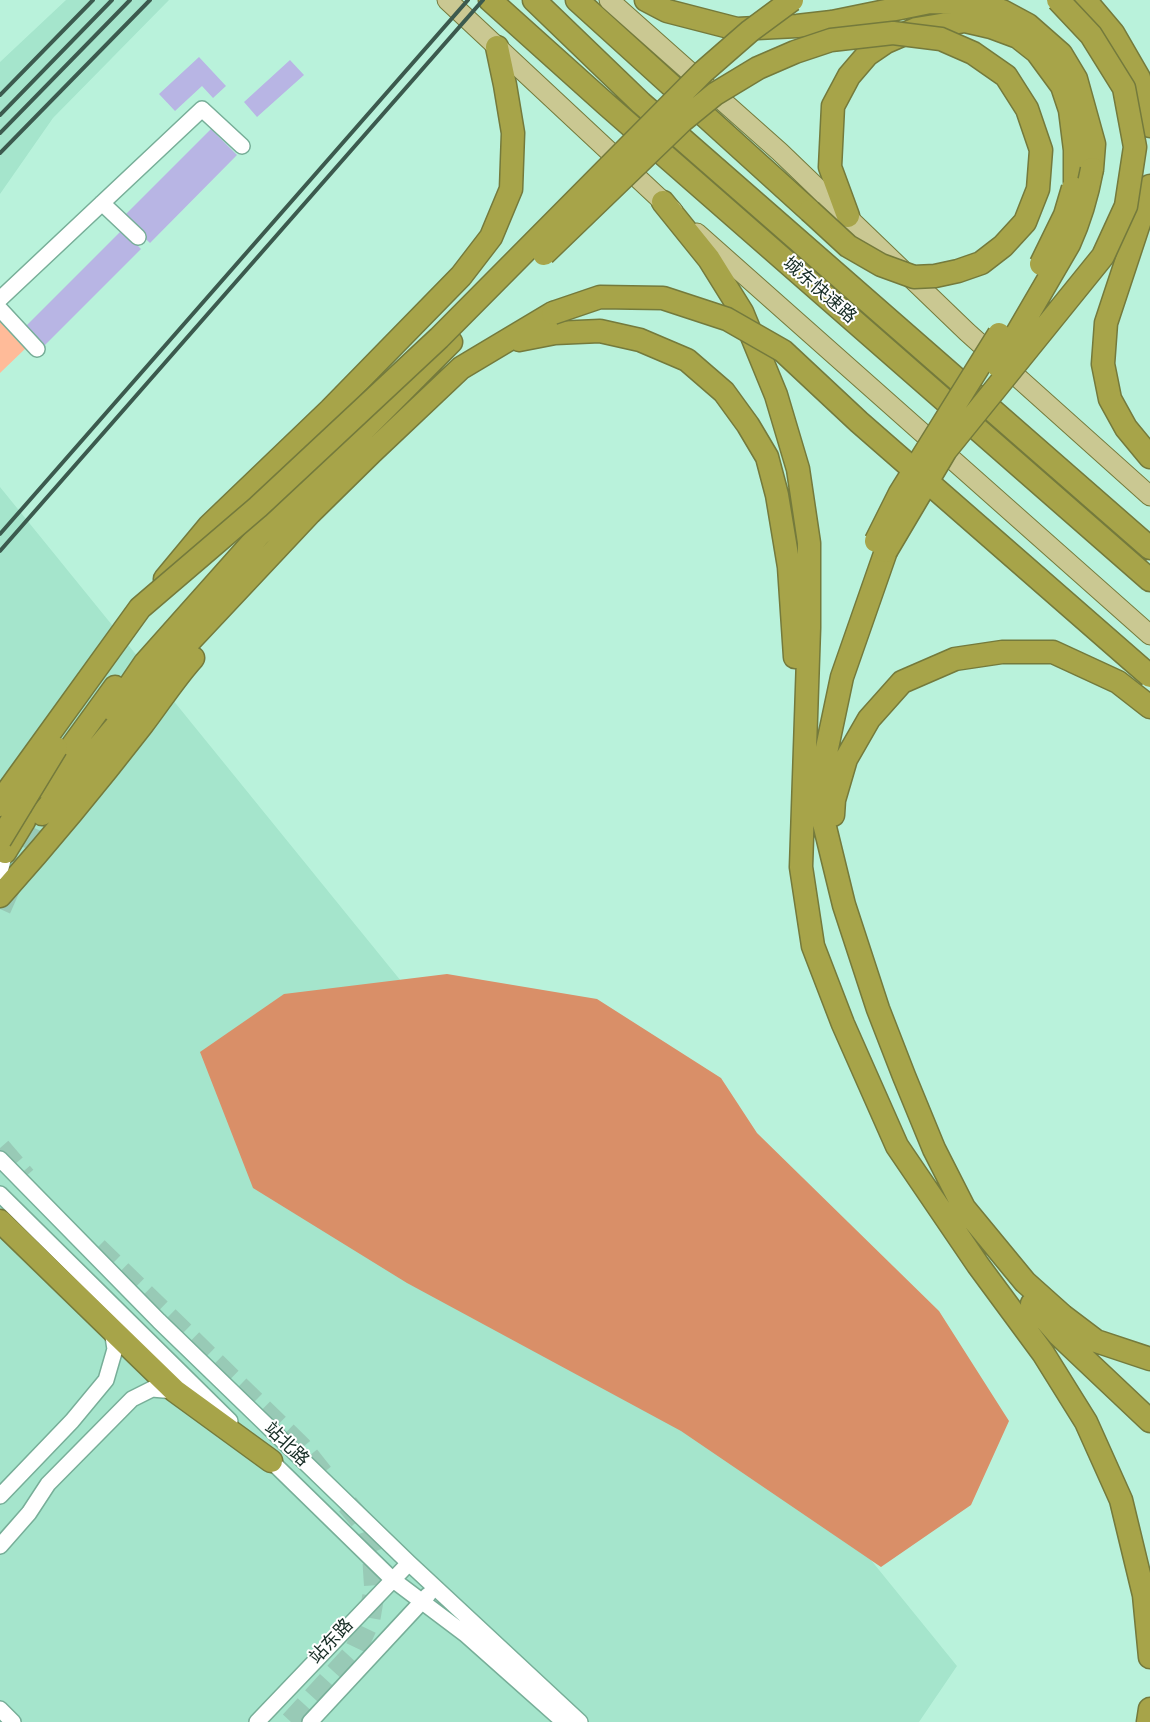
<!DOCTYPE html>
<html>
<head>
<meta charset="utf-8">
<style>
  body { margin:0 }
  canvas { display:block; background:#b9f2db }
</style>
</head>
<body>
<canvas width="1150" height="1722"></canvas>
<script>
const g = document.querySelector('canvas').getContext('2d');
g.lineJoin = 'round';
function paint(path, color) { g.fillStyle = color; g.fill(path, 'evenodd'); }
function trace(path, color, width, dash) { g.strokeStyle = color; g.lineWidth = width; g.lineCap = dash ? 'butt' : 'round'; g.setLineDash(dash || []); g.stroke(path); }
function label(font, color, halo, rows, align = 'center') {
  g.font = font + ' Roboto,"Noto Sans SC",sans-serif'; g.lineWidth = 4; g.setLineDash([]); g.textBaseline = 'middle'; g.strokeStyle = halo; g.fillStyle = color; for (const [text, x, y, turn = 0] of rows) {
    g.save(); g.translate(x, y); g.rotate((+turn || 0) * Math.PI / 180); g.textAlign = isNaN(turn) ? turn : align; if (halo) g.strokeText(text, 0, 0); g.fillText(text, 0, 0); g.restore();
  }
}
paint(new Path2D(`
  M 66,0 L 169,0 L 53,118 L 0,194 L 0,62 Z
  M 0,487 L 957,1666 L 919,1722 L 0,1722 Z`), '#a5e5cc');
paint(new Path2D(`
  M 0,320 L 27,347 L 0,373 Z`), '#fb9');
paint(new Path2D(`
  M 447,974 L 597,999 L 721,1078 L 757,1133 L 939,1311 L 1009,1421 L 971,1505 L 881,1567 L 681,1431 L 407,1283 L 253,1188 L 200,1052 L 284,994 Z`), '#d98f68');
paint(new Path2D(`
  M 199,57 L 226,86 L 213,98 L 202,86 L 175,111 L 159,94 Z
  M 290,60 L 304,75 L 257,117 L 244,102 Z
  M 211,129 L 237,155 L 150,243 L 123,217 Z
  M 122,230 L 141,249 L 44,346 L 25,327 Z`), '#b8b5e4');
trace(new Path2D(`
  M 0,909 L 42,814
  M 0,1148 L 25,1177
  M 97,1248 L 301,1447 L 325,1477
  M 291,1722 L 354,1653 L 369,1621 L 375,1586 L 373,1554 L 360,1519 L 347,1504`), '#98cab6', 22, [22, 11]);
const minor = new Path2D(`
  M 102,203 L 138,237
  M 0,299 L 202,109 L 242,146
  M 0,309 L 37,349
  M 0,817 L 5,852 L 0,872
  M 0,1159 L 159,1321 L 409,1563 L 580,1722
  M 0,1194 L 230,1421
  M 265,1455 L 392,1579 L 465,1634 L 564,1722
  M 0,1496 L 72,1421 L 106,1380 L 115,1349 L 112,1330
  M 0,1546 L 29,1513 L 48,1484 L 132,1399 L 152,1389 L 175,1391
  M 0,1709 L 13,1722
  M 257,1722 L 409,1563
  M 310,1722 L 428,1595`);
const major = new Path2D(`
  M 447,0 L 673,211
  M 609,0 L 780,152 L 967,332 L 1150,496
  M 697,233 L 1150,635`);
const highway = new Path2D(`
  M 490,0 L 607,105 L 1150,580
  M 534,0 L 641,103 L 1150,548
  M 577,0 L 810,211
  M 646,0 L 667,11 L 737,29 L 797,26 L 832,22 L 930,2 L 975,3 L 1002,11 L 1028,25 L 1061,54 L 1076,79 L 1094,144 L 1092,169
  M 1085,0 L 1113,33 L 1139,78 L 1150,126
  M 1150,186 L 1143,211 L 1106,323 L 1103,364 L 1110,399 L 1126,428 L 1150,457
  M 663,202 L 709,259 L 742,312 L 776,395 L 798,469 L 809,543 L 809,628 L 801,867 L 813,946 L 843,1024 L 897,1146 L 978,1265 L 1043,1353 L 1086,1422 L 1121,1500 L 1144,1595 L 1150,1657
  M 848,216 L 830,167 L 833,106 L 849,76 L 867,55 L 886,42 L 916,29 L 965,21 L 991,27 L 1018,37 L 1037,52 L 1062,86 L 1070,110 L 1075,150 L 1075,182
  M 519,340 L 555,333 L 600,331 L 640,340 L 687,360 L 724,392 L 748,425 L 767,457 L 777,495 L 789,567 L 795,657
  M 886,551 L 842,677 L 823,767 L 822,815 L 844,905 L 878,1009 L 904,1076 L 934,1149 L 964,1208 L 1025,1282 L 1063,1316 L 1096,1341 L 1150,1359
  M 165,579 L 209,526 L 330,410 L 461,276 L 491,237 L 511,189 L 513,133 L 505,85 L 497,47
  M 113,710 L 145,663 L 259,535 L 451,342
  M 44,787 L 54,771 L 115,687
  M 42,814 L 171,661 L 310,513 L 371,453 L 461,368 L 553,313
  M 833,815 L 834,800 L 846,759 L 869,719 L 902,682 L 955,659 L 1002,652 L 1053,652 L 1118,682 L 1150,707
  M 5,852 L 24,821
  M 0,896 C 49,841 97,783 142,725 C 159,703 174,679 193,658
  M 0,1221 L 175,1391 L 271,1461
  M 1032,1304 L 1059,1335 L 1150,1421
  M 1148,1722 L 1150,1709`);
trace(minor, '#77ae98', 18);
trace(major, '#747a3c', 21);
trace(highway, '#747a3c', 25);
trace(minor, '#fff', 15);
trace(major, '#cac892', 19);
trace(highway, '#a7a449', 22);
trace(new Path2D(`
  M 0,95 L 93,0
  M 0,115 L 112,0
  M 0,133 L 130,0
  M 0,153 L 150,0
  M 0,534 L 468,0
  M 0,551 L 483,0`), '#3c5a4e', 4);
const highwayBridge = new Path2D(`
  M 544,254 L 682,121 L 715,94 L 758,68 L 795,52 L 831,40 L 893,33 L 941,39 L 973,53 L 1006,76 L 1027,109 L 1041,150 L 1038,189 L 1025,222 L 1003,246 L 981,263 L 958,271 L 935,276 L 914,277 L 881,265 L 848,246 L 810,211
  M 1041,264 L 1065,215 L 1073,188
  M 553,313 L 600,297 L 663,298 L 727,319 L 783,351 L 859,422 L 1150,676
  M 998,366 L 1069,244 C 1080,220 1087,196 1092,169
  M 946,450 L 1103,256 L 1126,206 L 1135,147 L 1124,88 L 1091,35 L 1058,0
  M 876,541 L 900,493 L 999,334
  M 886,551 L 953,438
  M 0,805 L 7,792 L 140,608 L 258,507 L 439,338 L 703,72 L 750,31 L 792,0
  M 0,840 L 56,748`);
trace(highwayBridge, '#747a3c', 25, []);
trace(highwayBridge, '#a7a449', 22);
label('18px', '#162c24', '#fff', [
  ["城东快速路",819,291,41],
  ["站北路",286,1445,44],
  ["站东路",332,1642,-47]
]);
</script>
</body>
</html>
